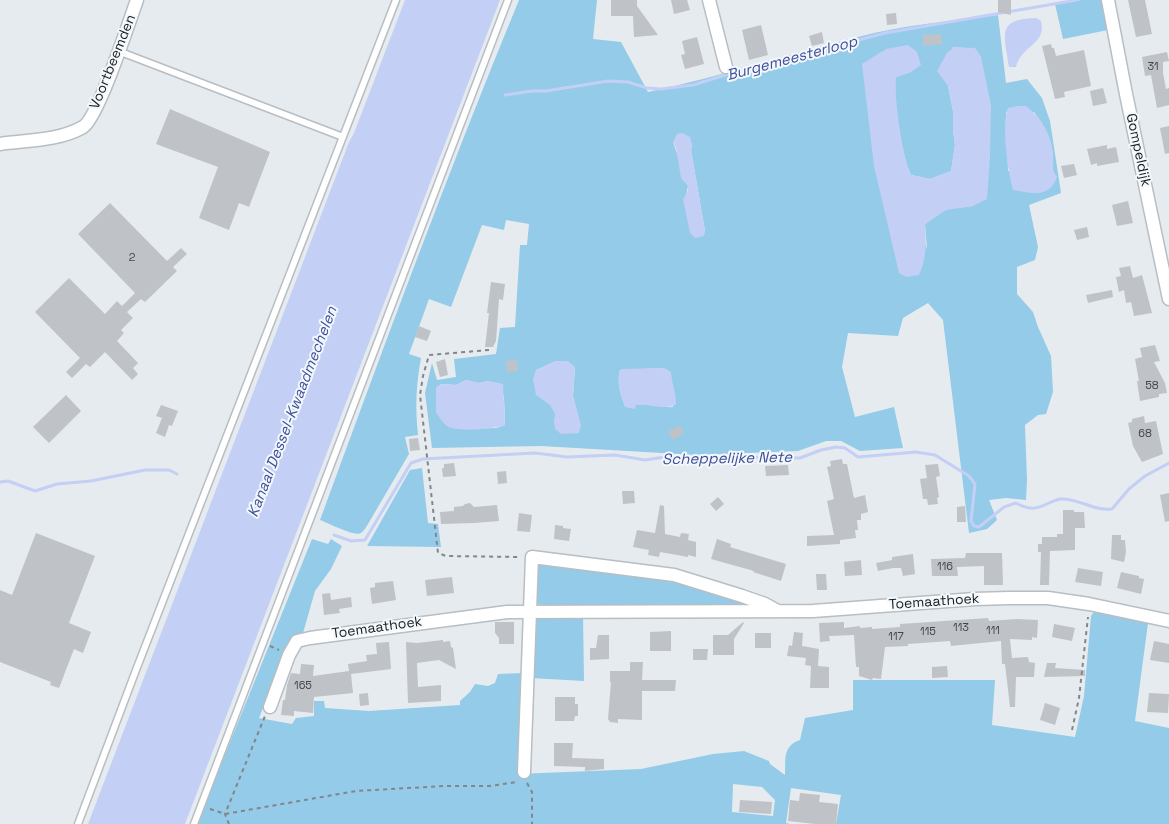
<!DOCTYPE html>
<html>
<head>
<meta charset="utf-8">
<style>
  body { margin:0 }
  canvas { display:block; background:#e5ebee }
</style>
</head>
<body>
<canvas width="1169" height="824"></canvas>
<script>
const g = document.querySelector('canvas').getContext('2d');
g.lineJoin = 'round';
function paint(path, color) { g.fillStyle = color; g.fill(path, 'evenodd'); }
function trace(path, color, width, dash) { g.strokeStyle = color; g.lineWidth = width; g.lineCap = dash ? 'butt' : 'round'; g.setLineDash(dash || []); g.stroke(path); }
function label(font, color, halo, rows, align = 'center') {
  g.font = font + ' "Space Grotesk",sans-serif'; g.lineWidth = 4; g.setLineDash([]); g.textBaseline = 'middle'; g.strokeStyle = halo; g.fillStyle = color; for (const [text, x, y, turn = 0] of rows) {
    g.save(); g.translate(x, y); g.rotate((+turn || 0) * Math.PI / 180); g.textAlign = isNaN(turn) ? turn : align; if (halo) g.strokeText(text, 0, 0); g.fillText(text, 0, 0); g.restore();
  }
}
paint(new Path2D(`
  M 519,0 L 597,0 L 593,39 L 621,42 L 648,92 C 719,77 788,54 858,37 C 904,25 951,21 998,15 L 1006,83 L 1027,79 L 1042,98 L 1050,121 L 1061,193 L 1029,205 L 1038,247 L 1035,260 L 1017,267 L 1017,294 L 1033,312 L 1038,327 L 1051,356 L 1053,392 L 1046,414 L 1038,415 L 1025,425 L 1027,480 L 1026,500 L 1006,498 L 989,500 L 997,520 L 987,529 L 969,533 L 943,320 L 928,303 L 903,318 L 898,336 L 848,333 L 842,367 L 855,417 L 894,407 L 903,448 L 860,451 L 841,441 L 826,441 L 798,451 L 697,455 L 541,446 L 432,448 L 425,393 L 432,363 L 437,380 L 456,377 L 454,359 L 496,354 L 500,328 L 515,327 L 520,245 L 527,245 L 529,224 L 506,220 L 504,230 L 482,225 L 451,307 L 429,299 L 409,354 L 421,358 C 416,386 415,407 418,435 L 405,437 L 409,454 L 368,524 C 366,527 364,531 361,533 C 355,537 328,523 320,520 C 384,346 448,172 519,0 ZM 953,47 L 975,49 L 981,57 L 973,206 L 946,209 L 925,224 L 927,249 L 862,64 L 911,72 L 895,77 C 894,100 901,154 911,175 L 930,179 L 951,171 L 955,145 L 953,129 L 953,111 L 948,86 ZM 1006,112 L 1034,112 C 1049,133 1054,143 1053,170 L 1008,171 ZM 673,142 L 692,144 L 691,150 L 705,231 L 703,236 L 686,196 L 688,186 ZM 556,361 L 575,367 L 573,396 L 580,425 L 554,422 L 556,414 L 536,370 ZM 664,368 L 672,383 L 673,407 C 664,408 657,404 647,404 C 640,404 633,405 626,407 C 620,395 617,382 620,370 ZM 466,380 L 478,383 L 489,381 L 504,396 L 505,425 L 496,428 L 462,429 L 436,394 L 436,388 L 441,384 L 456,385 Z
  M 1082,0 L 1101,0 L 1108,30 L 1063,39 L 1055,4 Z
  M 422,468 L 428,523 L 438,524 L 441,547 L 367,546 L 410,470 Z
  M 312,539 L 328,544 L 331,539 L 342,546 L 331,569 L 315,591 L 303,633 L 292,636 L 259,718 L 292,724 L 296,718 L 314,716 L 314,701 L 324,701 L 325,708 L 369,711 L 460,705 L 460,701 L 470,692 L 475,684 L 488,686 L 495,683 L 498,674 L 523,673 L 518,774 L 641,769 L 713,754 L 744,751 L 769,761 L 770,764 L 785,775 C 786,760 782,746 800,740 L 805,718 L 853,710 L 853,680 L 995,680 L 992,725 L 1075,737 L 1084,696 L 1091,616 L 1095,610 L 1148,623 L 1135,721 L 1169,728 L 1169,824 L 836,824 L 841,795 L 791,788 L 786,823 L 790,824 L 197,824 ZM 733,784 L 762,787 L 775,800 L 773,816 L 732,812 Z
  M 539,564 L 653,575 L 743,600 L 743,606 L 541,606 L 534,600 L 535,570 Z
  M 583,615 L 584,681 L 531,678 L 533,621 L 538,617 Z`), '#94cbe8');
paint(new Path2D(`
  M 405,0 L 500,0 L 185,824 L 88,824 L 349,142 L 354,133 Z
  M 1036,18 L 1041,21 C 1047,45 1021,45 1016,67 L 1009,67 C 1005,36 995,19 1036,18 Z
  M 908,45 L 917,52 L 921,65 L 911,72 L 896,77 C 894,99 902,156 911,175 L 930,179 L 951,171 L 955,145 L 953,129 L 953,111 L 948,86 L 937,71 L 947,53 L 954,47 L 975,48 L 981,57 L 991,105 L 990,156 L 987,199 L 973,206 L 946,210 L 925,224 C 926,242 927,258 919,275 L 906,277 L 899,273 L 874,166 L 862,64 L 886,49 Z
  M 1018,106 L 1026,106 C 1043,119 1052,136 1053,158 C 1054,168 1051,168 1057,177 C 1049,199 1032,193 1013,190 C 1008,172 1001,124 1008,108 Z
  M 682,133 L 690,137 L 692,144 L 691,150 L 705,231 L 704,236 L 695,238 L 690,233 L 683,199 L 688,191 L 688,186 L 681,178 L 676,148 L 673,142 L 677,134 Z
  M 556,361 L 568,361 L 575,367 L 573,396 L 581,425 L 579,433 L 561,434 L 555,429 L 554,422 L 555,414 L 550,405 L 536,395 L 533,379 L 536,370 Z
  M 664,368 L 671,372 C 672,384 676,393 676,404 C 669,411 648,403 636,405 L 635,409 L 625,407 C 621,396 615,380 621,369 Z
  M 466,380 L 478,383 L 489,381 L 503,384 L 505,425 C 493,429 461,432 449,427 C 444,425 439,417 436,412 L 436,388 L 441,384 L 456,385 Z`), '#c4cff6');
trace(new Path2D(`
  M 505,95 L 532,91 L 546,91 L 608,81 L 628,82 L 647,88 L 661,89 L 693,85 L 725,75 L 885,33 L 1077,0
  M 0,482 L 8,481 L 35,491 L 57,484 L 91,481 L 145,470 L 169,470 L 177,474
  M 334,535 L 351,541 L 365,540 L 411,463 L 423,459 L 535,453 L 567,457 L 615,455 L 645,460 L 665,457 L 800,458 L 821,450 L 836,447 L 845,448 L 858,457 L 916,452 L 935,455 L 969,476 L 975,484 L 971,521 L 974,526 L 979,527 L 1004,507 L 1016,503 C 1029,510 1035,510 1049,503 C 1053,501 1055,500 1060,499 C 1079,498 1092,511 1112,509 L 1129,489 L 1145,476 L 1169,463`), '#c4cff6', 3);
paint(new Path2D(`
  M 611,0 L 637,0 L 637,6 L 658,35 L 634,37 L 633,16 L 611,16 Z
  M 671,0 L 687,0 L 690,10 L 674,14 Z
  M 998,0 L 1011,0 L 1011,15 L 998,12 Z
  M 1128,0 L 1145,0 L 1152,34 L 1136,37 Z
  M 896,13 L 897,24 L 887,25 L 886,14 Z
  M 761,25 L 768,55 L 749,60 L 742,30 Z
  M 822,32 L 824,43 L 812,46 L 809,36 Z
  M 941,34 L 942,44 L 923,46 L 923,35 Z
  M 697,37 L 704,64 L 685,69 L 681,55 L 685,54 L 682,41 Z
  M 1051,44 L 1052,48 L 1054,48 L 1056,56 L 1084,50 L 1091,86 L 1064,92 L 1065,97 L 1055,99 L 1042,46 Z
  M 1167,52 L 1169,61 L 1163,62 L 1163,73 L 1166,89 L 1169,88 L 1169,105 L 1157,108 L 1151,75 L 1145,76 L 1142,57 Z
  M 1103,88 L 1107,103 L 1093,106 L 1090,91 Z
  M 170,109 L 270,152 L 249,207 L 239,203 L 229,230 L 199,218 L 218,167 L 156,144 Z
  M 1169,126 L 1169,153 L 1165,154 L 1160,128 Z
  M 1107,145 L 1107,149 L 1116,147 L 1119,162 L 1097,166 L 1097,163 L 1091,165 L 1087,149 Z
  M 1074,164 L 1077,175 L 1064,178 L 1061,166 Z
  M 1128,201 L 1133,223 L 1117,226 L 1112,205 Z
  M 110,203 L 167,261 L 181,248 L 187,254 L 173,267 L 177,271 L 145,302 L 141,299 L 127,312 L 133,318 L 121,330 L 124,333 L 117,341 L 138,363 L 133,368 L 138,374 L 132,380 L 105,352 L 90,367 L 86,364 L 72,378 L 66,372 L 80,358 L 35,312 L 69,278 L 105,314 L 117,301 L 122,306 L 135,293 L 78,234 Z
  M 1087,227 L 1089,237 L 1077,240 L 1074,230 Z
  M 1130,266 L 1133,278 L 1142,275 L 1152,313 L 1134,316 L 1131,302 L 1126,303 L 1124,290 L 1119,292 L 1116,277 L 1121,276 L 1119,268 Z
  M 491,282 L 505,284 L 503,300 L 499,299 L 496,341 L 493,347 L 485,347 L 489,313 L 487,313 Z
  M 1112,290 L 1113,297 L 1088,303 L 1086,295 Z
  M 419,326 L 431,331 L 427,341 L 415,337 Z
  M 1155,345 L 1160,361 L 1154,362 L 1165,383 L 1167,393 L 1159,394 L 1159,397 L 1140,401 L 1137,381 L 1139,381 L 1135,359 L 1142,357 L 1140,348 Z
  M 445,359 L 448,375 L 440,377 L 436,362 Z
  M 517,360 L 518,371 L 507,372 L 506,361 Z
  M 66,395 L 81,411 L 49,443 L 33,427 Z
  M 161,405 L 178,411 L 172,426 L 169,425 L 165,437 L 156,433 L 162,418 L 156,416 Z
  M 1144,416 L 1145,423 L 1156,421 L 1163,454 L 1142,462 L 1133,446 L 1128,423 L 1132,422 L 1132,419 Z
  M 680,425 L 684,433 L 673,440 L 668,432 Z
  M 418,438 L 420,450 L 410,451 L 409,439 Z
  M 842,459 L 843,464 L 847,464 L 854,498 L 865,495 L 868,512 L 861,514 L 861,520 L 857,520 L 858,530 L 855,530 L 856,538 L 840,540 L 840,544 L 807,546 L 807,536 L 834,535 L 827,501 L 834,499 L 827,467 L 831,466 L 830,461 Z
  M 454,463 L 456,476 L 443,477 L 442,468 L 444,468 L 444,464 Z
  M 938,464 L 940,476 L 936,477 L 939,497 L 937,498 L 938,504 L 928,505 L 927,499 L 923,499 L 920,479 L 927,478 L 925,465 Z
  M 788,465 L 789,475 L 766,476 L 765,466 Z
  M 506,471 L 507,483 L 498,484 L 497,472 Z
  M 622,491 L 634,491 L 635,503 L 623,504 Z
  M 1169,493 L 1169,521 L 1165,522 L 1160,495 Z
  M 718,497 L 724,504 L 716,511 L 710,504 Z
  M 470,503 L 474,507 L 497,505 L 499,521 L 474,523 L 441,524 L 440,512 L 454,511 L 454,507 L 463,506 L 465,504 Z
  M 660,505 L 664,506 L 665,534 L 680,537 L 681,533 L 689,534 L 688,540 L 696,542 L 696,557 L 688,555 L 688,557 L 660,552 L 659,557 L 648,555 L 649,550 L 633,547 L 637,530 L 655,533 Z
  M 965,506 L 966,522 L 957,522 L 957,507 Z
  M 1063,510 L 1074,510 L 1074,512 L 1084,512 L 1085,528 L 1075,528 L 1075,550 L 1050,551 L 1049,585 L 1040,585 L 1041,552 L 1038,552 L 1038,544 L 1042,544 L 1042,537 L 1057,537 L 1057,534 L 1063,534 Z
  M 519,513 L 532,515 L 530,532 L 517,531 Z
  M 555,525 L 563,526 L 563,528 L 571,529 L 569,541 L 554,539 Z
  M 36,533 L 95,556 L 69,623 L 91,632 L 83,653 L 74,649 L 59,688 L 50,685 L 51,682 L 0,662 L 0,590 L 12,595 Z
  M 1112,535 L 1121,535 L 1121,540 L 1125,540 L 1126,552 L 1124,562 L 1111,559 Z
  M 717,539 L 731,544 L 730,547 L 786,564 L 781,581 L 753,572 L 754,571 L 711,559 Z
  M 966,553 L 1002,553 L 1003,585 L 984,585 L 984,566 L 957,567 L 958,576 L 932,576 L 931,559 L 965,558 Z
  M 913,554 L 915,574 L 903,576 L 901,568 L 893,568 L 878,571 L 876,563 L 892,560 L 892,557 Z
  M 861,560 L 862,575 L 845,576 L 844,562 Z
  M 1078,568 L 1103,572 L 1101,586 L 1075,582 Z
  M 1121,572 L 1139,576 L 1139,578 L 1144,579 L 1141,594 L 1117,588 Z
  M 816,574 L 826,574 L 827,590 L 817,590 Z
  M 452,577 L 454,593 L 427,596 L 425,580 Z
  M 393,581 L 396,600 L 372,604 L 370,588 L 375,587 L 375,583 Z
  M 330,593 L 331,600 L 351,597 L 352,607 L 339,609 L 340,613 L 324,615 L 322,594 Z
  M 988,618 L 989,621 L 1017,619 L 1038,620 L 1037,638 L 1032,637 L 1032,640 L 1010,639 L 1012,658 L 1028,657 L 1029,662 L 1035,663 L 1034,677 L 1016,677 L 1015,707 L 1010,707 L 1005,664 L 1002,664 L 1001,641 L 951,646 L 950,641 L 908,644 L 908,646 L 885,647 L 881,679 L 873,678 L 872,680 L 859,676 L 859,667 L 856,667 L 854,635 L 829,636 L 830,641 L 820,642 L 819,623 L 844,622 L 844,628 L 860,626 L 860,628 L 872,627 L 872,629 L 900,627 L 900,624 Z
  M 495,622 L 514,622 L 514,644 L 499,644 L 499,638 L 495,633 Z
  M 743,622 L 744,623 L 734,639 L 734,655 L 713,655 L 713,635 L 728,635 Z
  M 1054,624 L 1075,628 L 1072,641 L 1052,637 Z
  M 671,631 L 671,651 L 650,651 L 650,632 Z
  M 794,632 L 803,633 L 802,646 L 819,649 L 818,666 L 829,667 L 829,688 L 810,688 L 811,666 L 805,665 L 806,658 L 787,656 L 789,645 L 792,646 Z
  M 755,633 L 771,633 L 771,648 L 755,648 Z
  M 598,635 L 609,635 L 609,659 L 590,660 L 590,648 L 596,648 Z
  M 443,640 L 443,642 L 450,641 L 451,647 L 453,648 L 456,669 L 439,660 L 417,663 L 418,687 L 441,685 L 441,701 L 408,703 L 406,642 L 417,643 Z
  M 1154,641 L 1169,644 L 1169,663 L 1150,660 Z
  M 389,642 L 391,669 L 351,674 L 353,693 L 314,697 L 313,713 L 294,711 L 294,716 L 281,715 L 283,700 L 285,700 L 287,685 L 291,673 L 300,674 L 301,664 L 314,665 L 313,676 L 349,671 L 348,664 L 367,661 L 366,655 L 377,654 L 376,643 Z
  M 693,649 L 708,649 L 707,660 L 693,660 Z
  M 630,662 L 643,662 L 642,680 L 676,680 L 675,691 L 642,691 L 642,720 L 618,719 L 618,723 L 610,722 L 608,719 L 611,682 L 610,682 L 610,671 L 630,671 Z
  M 1047,663 L 1056,663 L 1055,668 L 1085,670 L 1085,676 L 1044,677 Z
  M 947,666 L 948,677 L 932,678 L 932,667 Z
  M 368,693 L 369,705 L 360,706 L 359,694 Z
  M 1149,693 L 1169,694 L 1168,713 L 1147,712 Z
  M 555,697 L 575,697 L 575,704 L 578,704 L 578,716 L 575,716 L 574,721 L 555,721 Z
  M 1045,703 L 1060,708 L 1055,725 L 1040,720 Z
  M 554,743 L 573,743 L 572,758 L 604,759 L 604,769 L 585,771 L 585,767 L 554,766 Z
  M 800,793 L 820,795 L 819,802 L 838,804 L 836,824 L 815,824 L 788,821 L 790,800 L 799,801 Z
  M 740,800 L 772,802 L 771,814 L 739,812 Z`), '#bfc3c8');
const lane = new Path2D(`
  M 118,51 L 343,137
  M 78,824 L 136,670 L 396,0
  M 194,824 L 508,0`);
const street = new Path2D(`
  M 709,0 L 726,67
  M 1108,0 L 1126,94 L 1169,299
  M 0,144 C 27,140 59,141 83,127 C 98,118 129,22 137,0
  M 270,707 L 289,655 L 297,641 L 310,638 L 507,612 L 813,611 L 975,599 L 1009,598 L 1048,598 L 1089,604 L 1169,621
  M 524,772 L 532,557 L 674,575 L 742,596 L 765,604 L 776,610`);
trace(lane, '#b8bec1', 9);
trace(street, '#b8bec1', 15);
trace(new Path2D(`
  M 489,350 L 429,355 L 423,376 L 420,395 L 438,553 L 446,556 L 520,557
  M 270,646 L 279,650
  M 1072,730 L 1079,698 L 1088,617
  M 527,783 L 532,792 L 532,824
  M 210,809 L 225,814 L 356,791 L 444,786 L 490,786 L 517,782
  M 229,824 L 225,814 L 265,716`), '#828688', 2, [4, 4]);
trace(lane, '#fff', 6);
trace(street, '#fff', 12);
label('11px', '#444648', null, [
  ["31",1153,67],
  ["2",132,258],
  ["58",1152,386],
  ["68",1145,434],
  ["116",945,567],
  ["113",961,628],
  ["111",993,631],
  ["115",928,632],
  ["117",896,637],
  ["165",303,686]
]);
label('14px', '#1b1d1e', '#f2f8fc', [
  ["Voortbeemden",113,62,-68],
  ["Gompeldijk",1138,150,78],
  ["Toemaathoek",934,602,-4],
  ["Toemaathoek",377,628,-8]
]);
label('italic 15px', '#414e99', '#f2f8fc', [
  ["Burgemeesterloop",792,59,-15],
  ["Kanaal Dessel-Kwaadmechelen",293,412,-69],
  ["Scheppelijke Nete",727,459,-1]
]);
</script>
</body>
</html>
